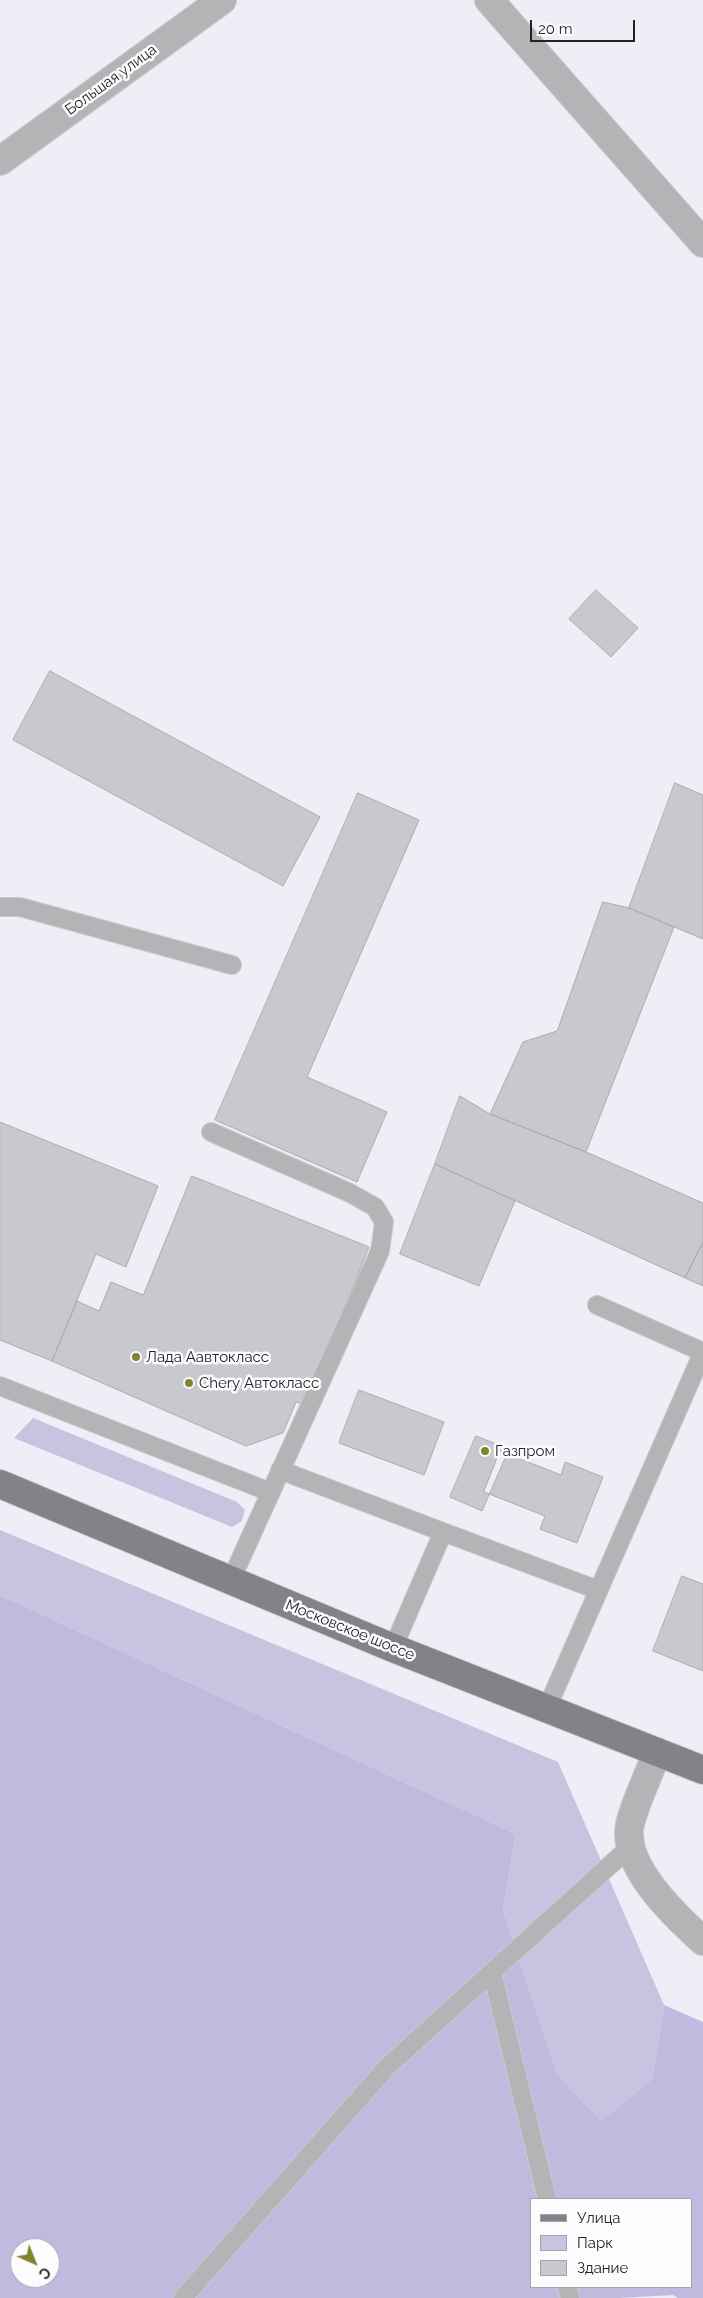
<!DOCTYPE html>
<html>
<head>
<meta charset="utf-8">
<style>
  body { margin:0 }
  #map { position:relative; width:703px; height:2298px; overflow:hidden; background:#eeeef6; font-family:Raleway,sans-serif }
  canvas { display:block }
  .legend { position:absolute; left:530px; top:2198px; width:162px; height:90px; box-sizing:border-box; background:#fcfcff; border:1px solid #a5a5a8; margin:0; padding:6px 9px; list-style:none; font-size:15px; color:#232225 }
  .legend li { display:flex; align-items:center; gap:10px; height:25px }
  .legend b { width:25px; border:1px solid #a5a5a8 }
  .north { position:absolute; left:10px; top:2238px; width:50px; height:50px; box-sizing:border-box; background:#fcfcff; border:1px solid #a5a5a8; border-radius:50%; rotate:136deg; font-size:14px; font-weight:700; line-height:20px; text-align:center; color:#232225 }
  .north::after { content:''; display:block; margin:auto; width:18px; height:22px; background:#84842d; clip-path:polygon(50% 0,100% 100%,50% 72%,0 100%) }
  .scale { position:absolute; left:530px; top:20px; width:105px; height:22px; box-sizing:border-box; border:2px solid #232225; border-top:0; padding-left:6px; font-size:15px; line-height:18px; white-space:nowrap; color:#232225; -webkit-text-stroke:4px #fcfcff; paint-order:stroke }
</style>
</head>
<body>
<div id="map">
<canvas width="703" height="2298"></canvas>
<ul class="legend">
<li><b style="height:6px;background:#828288"></b>Улица</li>
<li><b style="height:14px;background:#c6c4e0"></b>Парк</li>
<li><b style="height:14px;background:#c8c8cf"></b>Здание</li>
</ul>
<div class="north">С</div>
<div class="scale">20 m</div>
</div>
<script>
const g = document.querySelector('canvas').getContext('2d');
g.lineJoin = 'round';
function paint(path, color) { g.fillStyle = color; g.fill(path, 'evenodd'); }
function trace(path, color, width, dash) { g.strokeStyle = color; g.lineWidth = width; g.lineCap = dash ? 'butt' : 'round'; g.setLineDash(dash || []); g.stroke(path); }
function label(font, color, halo, rows, align = 'center') {
  g.font = font + ' Raleway,sans-serif'; g.lineWidth = 5; g.setLineDash([]); g.textBaseline = 'middle'; g.strokeStyle = halo; g.fillStyle = color; for (const [text, x, y, turn = 0] of rows) {
    g.save(); g.translate(x, y); g.rotate((+turn || 0) * Math.PI / 180); g.textAlign = isNaN(turn) ? turn : align; if (halo) g.strokeText(text, 0, 0); g.fillText(text, 0, 0); g.restore();
  }
}
paint(new Path2D(`
  M 33,1418 L 237,1502 L 245,1510 L 242,1521 L 232,1527 L 14,1438 Z
  M 0,1530 L 558,1762 L 664,2005 L 652,2079 L 601,2121 L 557,2074 L 503,1909 L 516,1834 L 0,1595 Z`), '#c6c4e0');
paint(new Path2D(`
  M 0,1595 L 516,1834 L 503,1909 L 557,2074 L 601,2121 L 652,2079 L 664,2005 L 703,2022 L 703,2298 L 678,2298 L 673,2295 L 620,2298 L 0,2298 ZM 532,2199 L 692,2199 L 692,2287 L 532,2287 ZM 20,2248 L 50,2248 L 50,2278 L 20,2278 Z`), '#bebbdf');
const building = new Path2D(`
  M 596,590 L 638,628 L 611,657 L 569,619 Z
  M 50,671 L 320,817 L 283,886 L 13,740 Z
  M 675,783 L 703,795 L 703,939 L 629,908 Z
  M 358,793 L 419,820 L 307,1077 L 387,1112 L 357,1182 L 215,1120 Z
  M 603,902 L 629,908 L 674,927 L 586,1152 L 490,1114 L 523,1042 L 557,1031 Z
  M 460,1096 L 490,1114 L 586,1152 L 703,1203 L 703,1242 L 685,1278 L 435,1164 Z
  M 0,1122 L 158,1186 L 126,1267 L 96,1254 L 52,1361 L 0,1340 Z
  M 435,1164 L 515,1201 L 479,1286 L 400,1254 Z
  M 192,1176 L 369,1247 L 305,1405 L 296,1402 L 283,1433 L 246,1446 L 52,1361 L 77,1301 L 99,1311 L 111,1282 L 143,1295 Z
  M 703,1242 L 703,1286 L 685,1278 Z
  M 359,1390 L 444,1422 L 424,1475 L 339,1443 Z
  M 476,1436 L 509,1449 L 482,1511 L 450,1497 Z
  M 500,1451 L 561,1475 L 565,1462 L 603,1477 L 577,1543 L 540,1529 L 545,1516 L 484,1492 Z
  M 682,1576 L 703,1584 L 703,1671 L 653,1651 Z`);
paint(building, '#c8c8cf');
trace(building, '#ababb2', 1);
const lane = new Path2D(`
  M 0,907 L 20,907 L 232,965
  M 211,1132 L 348,1192 L 375,1207 L 384,1222 L 380,1251 L 231,1580
  M 597,1305 L 703,1352
  M 0,1386 L 270,1492
  M 280,1470 L 443,1532
  M 393,1648 L 443,1532 L 598,1590
  M 547,1708 L 703,1352
  M 492,1972 L 547,2199
  M 567,2287 L 570,2298
  M 183,2298 L 388,2066 L 630,1847`);
const street = new Path2D(`
  M 489,0 L 703,243
  M 0,161 L 222,0
  M 657,1752 C 649,1775 636,1800 630,1824 C 621,1865 675,1916 703,1941`);
const primary = new Path2D(`
  M 0,1484 L 393,1648 L 703,1770`);
trace(lane, '#c9c9d0', 20);
trace(street, '#c9c9d0', 30);
trace(primary, '#c9c9d0', 30);
trace(lane, '#b4b4b7', 18);
trace(street, '#b4b4b7', 28);
trace(primary, '#828288', 28);
for (const [x, y, r, color] of [
  [136,1357,5,"#84842d"],
  [189,1383,5,"#84842d"],
  [485,1451,5,"#84842d"]
]) { const dot = new Path2D(); dot.arc(x, y, r, 0, 2 * Math.PI); g.fillStyle = color; g.fill(dot); trace(dot, '#fcfcff', 2); }
label('15px', '#232225', '#fcfcff', [
  ["Большая улица",111,80,-36],
  ["Московское шоссе",350,1630,22]
]);
label('15px', '#232225', '#fcfcff', [
  ["Лада Аавтокласс",146,1357],
  ["Chery Автокласс",199,1383],
  ["Газпром",495,1451]
], 'left');
</script>
</body>
</html>
